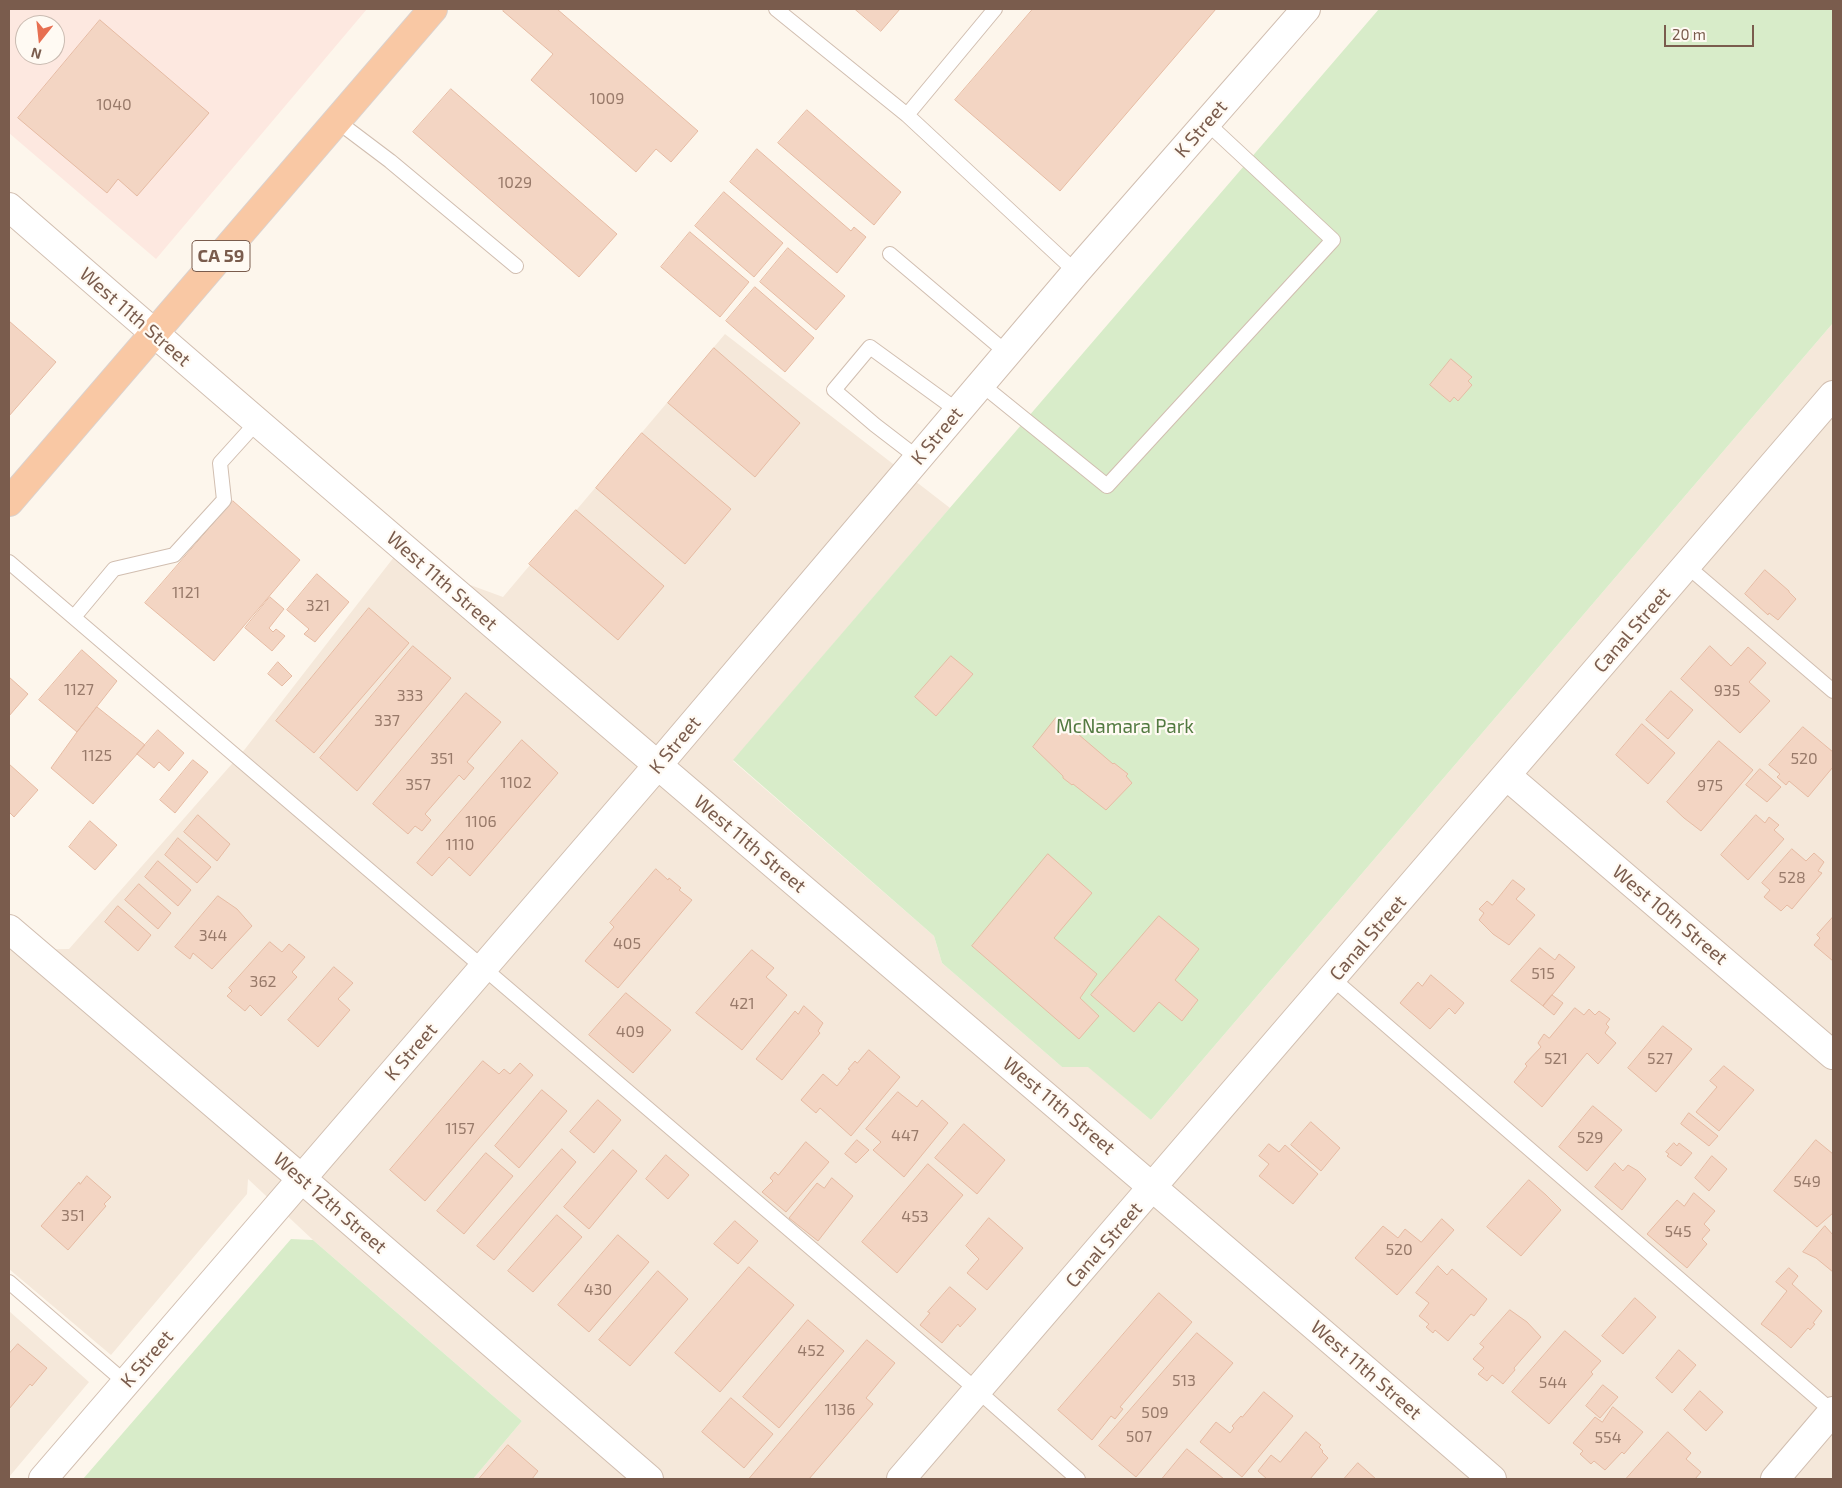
<!DOCTYPE html>
<html>
<head>
<meta charset="utf-8">
<style>
  body { margin:0 }
  #map { position:relative; width:1842px; height:1488px; overflow:hidden; background:#fdf6ec; font-family:"Exo 2",sans-serif }
  canvas { display:block }
  .frame { position:absolute; inset:0; border:10px solid #7a5c4d; pointer-events:none }
  .north { position:absolute; left:15px; top:15px; width:50px; height:50px; box-sizing:border-box; background:#fffaf3; border:1px solid #cabbb1; border-radius:50%; rotate:196deg; font-size:14px; font-weight:700; line-height:20px; text-align:center; color:#7a5c4d }
  .north::after { content:''; display:block; margin:auto; width:18px; height:22px; background:#e76f51; clip-path:polygon(50% 0,100% 100%,50% 72%,0 100%) }
  .scale { position:absolute; left:1664px; top:25px; width:90px; height:22px; box-sizing:border-box; border:2px solid #7a5c4d; border-top:0; padding-left:6px; font-size:15px; line-height:18px; white-space:nowrap; color:#7a5c4d; -webkit-text-stroke:4px #fffaf3; paint-order:stroke }
</style>
</head>
<body>
<div id="map">
<canvas width="1842" height="1488"></canvas>
<div class="frame"></div>
<div class="north">N</div>
<div class="scale">20 m</div>
</div>
<script>
const g = document.querySelector('canvas').getContext('2d');
g.lineJoin = 'round';
function paint(path, color) { g.fillStyle = color; g.fill(path, 'evenodd'); }
function trace(path, color, width, dash) { g.strokeStyle = color; g.lineWidth = width; g.lineCap = dash ? 'butt' : 'round'; g.setLineDash(dash || []); g.stroke(path); }
function label(font, color, halo, rows, align = 'center') {
  g.font = font + ' "Exo 2",sans-serif'; g.lineWidth = 4.5; g.setLineDash([]); g.textBaseline = 'middle'; g.strokeStyle = halo; g.fillStyle = color; for (const [text, x, y, turn = 0] of rows) {
    g.save(); g.translate(x, y); g.rotate((+turn || 0) * Math.PI / 180); g.textAlign = isNaN(turn) ? turn : align; if (halo) g.strokeText(text, 0, 0); g.fillText(text, 0, 0); g.restore();
  }
}
paint(new Path2D(`
  M 1833,323 L 1833,1479 L 473,1479 L 522,1421 L 313,1240 L 248,1179 L 247,1194 L 111,1355 L 9,1269 L 9,950 L 69,949 L 245,749 L 394,557 L 503,597 L 725,334 L 950,508 L 733,761 L 934,936 L 942,963 L 1062,1067 L 1088,1066 L 1151,1120 Z
  M 9,1311 L 89,1382 L 9,1477 Z`), '#f5e8da');
paint(new Path2D(`
  M 9,9 L 367,9 L 156,259 L 9,133 ZM 25,25 L 55,25 L 55,55 L 25,55 Z`), '#fde8e0');
paint(new Path2D(`
  M 1379,9 L 1833,9 L 1833,323 L 1151,1120 L 1088,1067 L 1062,1067 L 942,963 L 934,936 L 733,760 Z
  M 291,1239 L 313,1240 L 522,1421 L 473,1479 L 83,1479 Z`), '#d8ecc9');
const building = new Path2D(`
  M 505,9 L 557,9 L 698,131 L 671,162 L 656,149 L 636,172 L 531,80 L 553,54 L 503,11 Z
  M 855,9 L 900,9 L 881,31 Z
  M 1033,9 L 1216,9 L 1060,191 L 955,100 Z
  M 100,20 L 209,113 L 137,196 L 118,179 L 107,193 L 18,118 Z
  M 451,89 L 617,234 L 579,277 L 413,132 Z
  M 807,110 L 901,192 L 874,225 L 778,143 Z
  M 757,149 L 851,231 L 854,227 L 866,237 L 837,273 L 730,182 Z
  M 724,192 L 783,243 L 754,277 L 695,226 Z
  M 690,232 L 749,282 L 720,317 L 661,267 Z
  M 788,248 L 845,296 L 816,330 L 760,282 Z
  M 755,287 L 814,338 L 785,372 L 726,321 Z
  M 9,321 L 56,362 L 9,416 Z
  M 714,348 L 800,423 L 755,477 L 668,403 Z
  M 1451,359 L 1472,377 L 1468,381 L 1472,385 L 1458,401 L 1454,397 L 1450,402 L 1430,385 Z
  M 642,433 L 731,509 L 685,564 L 596,488 Z
  M 233,501 L 300,560 L 214,661 L 145,603 Z
  M 576,510 L 664,586 L 618,640 L 529,564 Z
  M 1765,570 L 1789,591 L 1789,592 L 1796,599 L 1778,620 L 1769,613 L 1768,615 L 1745,594 Z
  M 317,574 L 349,602 L 315,642 L 304,634 L 309,629 L 287,610 Z
  M 270,597 L 284,609 L 269,628 L 273,632 L 276,629 L 285,636 L 272,651 L 245,628 Z
  M 369,608 L 409,643 L 314,753 L 276,721 Z
  M 413,646 L 451,678 L 357,791 L 320,758 Z
  M 1710,646 L 1731,666 L 1748,647 L 1766,663 L 1749,682 L 1770,701 L 1740,733 L 1681,679 Z
  M 82,650 L 117,681 L 77,732 L 39,700 Z
  M 951,656 L 973,674 L 936,716 L 915,697 Z
  M 278,662 L 292,676 L 282,686 L 268,674 Z
  M 9,677 L 28,694 L 9,716 Z
  M 1671,691 L 1693,710 L 1668,739 L 1646,720 Z
  M 466,693 L 501,722 L 467,762 L 474,768 L 464,780 L 459,775 L 425,814 L 431,820 L 422,831 L 415,826 L 408,834 L 373,804 Z
  M 97,707 L 145,745 L 93,804 L 51,768 L 77,732 Z
  M 1056,718 L 1063,723 L 1065,721 L 1080,732 L 1078,734 L 1113,764 L 1114,763 L 1128,774 L 1126,776 L 1132,783 L 1106,810 L 1073,784 L 1072,785 L 1063,778 L 1063,776 L 1033,747 Z
  M 1642,724 L 1675,753 L 1648,784 L 1616,755 Z
  M 1803,727 L 1833,752 L 1833,767 L 1808,797 L 1789,781 L 1786,785 L 1777,777 L 1780,774 L 1769,765 Z
  M 158,730 L 184,753 L 169,771 L 159,762 L 154,768 L 137,754 Z
  M 522,740 L 558,773 L 470,876 L 449,857 L 432,876 L 417,863 Z
  M 1719,741 L 1753,770 L 1701,831 L 1684,818 L 1667,802 Z
  M 193,760 L 208,772 L 175,813 L 160,800 Z
  M 9,764 L 38,790 L 14,817 L 9,812 Z
  M 1760,769 L 1781,787 L 1767,802 L 1746,785 Z
  M 198,815 L 230,844 L 217,861 L 184,832 Z
  M 1756,815 L 1765,823 L 1769,817 L 1779,825 L 1774,830 L 1784,839 L 1748,880 L 1721,855 Z
  M 90,821 L 117,845 L 95,870 L 69,847 Z
  M 178,838 L 211,867 L 197,883 L 165,855 Z
  M 1792,849 L 1806,861 L 1814,853 L 1824,862 L 1818,871 L 1822,873 L 1792,909 L 1787,905 L 1781,911 L 1764,897 L 1770,890 L 1762,883 Z
  M 1048,854 L 1092,893 L 1054,938 L 1097,974 L 1080,998 L 1099,1016 L 1079,1039 L 972,946 Z
  M 158,861 L 191,890 L 178,906 L 145,877 Z
  M 656,869 L 668,880 L 669,878 L 681,888 L 679,890 L 692,900 L 618,988 L 585,961 L 614,927 L 610,923 Z
  M 1513,880 L 1525,889 L 1516,899 L 1535,915 L 1509,945 L 1493,934 L 1479,920 L 1484,913 L 1479,909 L 1487,901 L 1492,905 Z
  M 139,884 L 171,913 L 158,929 L 125,900 Z
  M 218,896 L 237,909 L 252,926 L 212,969 L 193,953 L 190,959 L 175,947 Z
  M 118,906 L 151,935 L 138,951 L 105,922 Z
  M 1159,916 L 1199,949 L 1175,980 L 1198,1000 L 1182,1021 L 1159,1002 L 1134,1032 L 1091,995 Z
  M 1833,917 L 1833,961 L 1814,945 L 1820,938 L 1817,935 Z
  M 270,942 L 282,952 L 289,944 L 305,957 L 292,972 L 297,977 L 261,1016 L 250,1005 L 245,1011 L 227,996 L 232,991 L 229,988 Z
  M 1540,948 L 1555,960 L 1559,954 L 1575,967 L 1543,1006 L 1511,981 Z
  M 752,950 L 774,968 L 766,977 L 787,995 L 742,1050 L 696,1013 Z
  M 334,967 L 353,983 L 338,999 L 350,1010 L 318,1047 L 288,1020 Z
  M 1431,975 L 1464,1003 L 1455,1014 L 1449,1008 L 1430,1029 L 1400,1003 L 1418,982 L 1422,986 Z
  M 626,993 L 671,1030 L 633,1073 L 589,1035 Z
  M 1552,995 L 1563,1003 L 1554,1015 L 1543,1006 Z
  M 804,1006 L 823,1023 L 818,1031 L 820,1033 L 782,1080 L 756,1059 L 795,1011 L 798,1014 Z
  M 1575,1008 L 1584,1015 L 1589,1009 L 1595,1015 L 1599,1011 L 1610,1019 L 1606,1024 L 1609,1027 L 1605,1033 L 1616,1043 L 1598,1064 L 1587,1053 L 1542,1107 L 1514,1082 L 1527,1066 L 1525,1064 L 1541,1047 L 1538,1043 L 1544,1034 L 1549,1038 Z
  M 1663,1026 L 1692,1049 L 1656,1092 L 1628,1068 Z
  M 869,1050 L 900,1077 L 851,1136 L 820,1108 L 816,1113 L 801,1100 L 823,1074 L 837,1086 L 850,1070 L 848,1069 L 855,1061 L 857,1063 Z
  M 483,1061 L 499,1074 L 504,1069 L 510,1074 L 520,1063 L 533,1075 L 425,1201 L 390,1170 Z
  M 1724,1066 L 1754,1090 L 1719,1131 L 1696,1112 L 1717,1087 L 1710,1081 Z
  M 542,1090 L 567,1111 L 519,1168 L 495,1146 Z
  M 898,1092 L 917,1107 L 922,1100 L 948,1123 L 904,1177 L 873,1150 L 881,1142 L 866,1129 Z
  M 598,1100 L 621,1120 L 594,1153 L 570,1132 Z
  M 1593,1106 L 1622,1130 L 1587,1171 L 1559,1147 Z
  M 1689,1113 L 1718,1136 L 1709,1146 L 1681,1124 Z
  M 1311,1122 L 1340,1148 L 1321,1171 L 1291,1145 Z
  M 964,1124 L 1005,1160 L 977,1194 L 935,1158 Z
  M 857,1140 L 869,1150 L 856,1163 L 845,1154 Z
  M 1816,1140 L 1833,1154 L 1833,1213 L 1817,1227 L 1774,1191 Z
  M 806,1142 L 829,1162 L 786,1212 L 762,1192 L 773,1181 L 770,1178 L 775,1172 L 778,1175 Z
  M 1674,1143 L 1677,1146 L 1679,1143 L 1692,1153 L 1681,1166 L 1667,1156 L 1669,1154 L 1666,1152 Z
  M 1269,1144 L 1279,1152 L 1285,1145 L 1318,1174 L 1293,1204 L 1259,1176 L 1269,1164 L 1259,1156 Z
  M 562,1149 L 576,1162 L 494,1260 L 477,1246 Z
  M 613,1150 L 637,1171 L 589,1229 L 564,1207 Z
  M 486,1153 L 513,1176 L 464,1234 L 437,1211 Z
  M 666,1155 L 689,1175 L 668,1199 L 646,1179 Z
  M 1712,1156 L 1727,1169 L 1709,1191 L 1695,1178 Z
  M 1615,1163 L 1623,1171 L 1628,1165 L 1638,1171 L 1646,1179 L 1622,1210 L 1595,1187 Z
  M 928,1164 L 963,1195 L 897,1273 L 862,1242 Z
  M 87,1176 L 111,1197 L 104,1204 L 106,1206 L 68,1250 L 41,1226 L 79,1182 L 80,1184 Z
  M 832,1178 L 853,1196 L 818,1241 L 789,1218 L 817,1183 L 824,1188 Z
  M 1529,1180 L 1546,1195 L 1561,1210 L 1521,1256 L 1487,1227 Z
  M 1694,1193 L 1715,1211 L 1704,1224 L 1710,1230 L 1702,1239 L 1707,1244 L 1687,1268 L 1647,1234 L 1677,1200 L 1684,1206 Z
  M 557,1215 L 582,1237 L 533,1292 L 508,1271 Z
  M 989,1218 L 1023,1248 L 987,1290 L 967,1273 L 979,1259 L 966,1246 Z
  M 1442,1219 L 1454,1230 L 1397,1295 L 1355,1258 L 1383,1226 L 1398,1238 L 1405,1229 L 1421,1242 Z
  M 735,1221 L 758,1241 L 738,1264 L 714,1244 Z
  M 1825,1226 L 1833,1235 L 1833,1272 L 1816,1258 L 1803,1252 Z
  M 618,1235 L 649,1262 L 589,1332 L 558,1305 Z
  M 1438,1266 L 1447,1275 L 1452,1269 L 1487,1299 L 1474,1316 L 1471,1314 L 1448,1341 L 1435,1330 L 1433,1333 L 1426,1327 L 1429,1324 L 1419,1316 L 1429,1303 L 1416,1293 Z
  M 749,1267 L 794,1305 L 720,1392 L 675,1353 Z
  M 1789,1268 L 1798,1276 L 1792,1284 L 1822,1311 L 1813,1323 L 1815,1324 L 1810,1330 L 1808,1328 L 1791,1348 L 1776,1335 L 1761,1324 L 1787,1291 L 1776,1282 Z
  M 658,1271 L 688,1299 L 630,1366 L 599,1340 Z
  M 950,1287 L 976,1309 L 960,1327 L 958,1324 L 942,1343 L 920,1325 L 930,1313 L 928,1312 Z
  M 1159,1293 L 1192,1322 L 1120,1407 L 1123,1409 L 1115,1419 L 1111,1416 L 1092,1440 L 1058,1410 Z
  M 1635,1298 L 1656,1317 L 1623,1354 L 1602,1336 Z
  M 1510,1310 L 1527,1322 L 1541,1337 L 1514,1368 L 1515,1370 L 1503,1384 L 1492,1375 L 1487,1381 L 1478,1374 L 1484,1368 L 1473,1359 L 1484,1347 L 1480,1344 Z
  M 808,1320 L 844,1351 L 779,1428 L 743,1397 Z
  M 1565,1331 L 1601,1361 L 1591,1372 L 1593,1374 L 1549,1424 L 1512,1392 Z
  M 1197,1333 L 1233,1363 L 1136,1477 L 1099,1446 Z
  M 867,1340 L 895,1363 L 866,1398 L 873,1404 L 809,1479 L 749,1479 Z
  M 18,1344 L 47,1368 L 32,1386 L 30,1384 L 9,1409 L 9,1354 Z
  M 1679,1350 L 1696,1365 L 1672,1393 L 1656,1378 Z
  M 1603,1385 L 1618,1397 L 1600,1418 L 1586,1406 Z
  M 1700,1391 L 1723,1412 L 1706,1431 L 1684,1410 Z
  M 1264,1392 L 1293,1416 L 1242,1477 L 1200,1442 L 1216,1422 L 1230,1433 L 1234,1428 L 1232,1426 L 1241,1416 L 1242,1417 Z
  M 731,1398 L 773,1434 L 744,1468 L 702,1432 Z
  M 1613,1407 L 1643,1432 L 1624,1454 L 1622,1452 L 1605,1470 L 1594,1461 L 1591,1464 L 1580,1454 L 1583,1451 L 1573,1443 L 1595,1417 L 1602,1422 Z
  M 1306,1432 L 1321,1445 L 1319,1447 L 1323,1451 L 1322,1452 L 1328,1458 L 1310,1479 L 1267,1479 L 1258,1471 L 1271,1455 L 1280,1462 Z
  M 1668,1432 L 1691,1453 L 1686,1459 L 1701,1472 L 1695,1479 L 1626,1479 Z
  M 508,1445 L 538,1471 L 532,1479 L 479,1479 Z
  M 1187,1449 L 1224,1479 L 1162,1479 Z
  M 1358,1463 L 1376,1479 L 1344,1479 Z`);
paint(building, '#f3d5c3');
trace(building, '#e6bba3', 1);
const service = new Path2D(`
  M 776,9 L 907,115
  M 995,9 L 907,115 L 1076,272
  M 337,121 L 390,161 L 516,266
  M 890,254 L 1007,353
  M 981,384 L 1107,486 L 1333,240 L 1206,122
  M 918,458 L 875,425 L 834,390 L 870,347 L 958,411
  M 9,562 L 978,1391 L 1078,1479
  M 1687,566 L 1833,691
  M 74,617 L 114,569 L 174,555 L 224,500 L 220,463 L 257,422
  M 1333,979 L 1833,1412
  M 9,1282 L 126,1383`);
const minor = new Path2D(`
  M 9,207 C 500,635 999,1053 1492,1479
  M 1507,776 L 1833,1055
  M 9,929 L 302,1179 L 649,1479
  M 43,1479 L 657,766 L 1076,272 L 1306,9
  M 901,1479 L 1833,395`);
const tertiary = new Path2D(`
  M 1775,1479 L 1833,1411`);
const trunk = new Path2D(`
  M 9,502 L 433,9`);
trace(service, '#d1beb0', 16);
trace(minor, '#d1beb0', 30);
trace(tertiary, '#d1beb0', 30);
trace(trunk, '#dad1cd', 30);
trace(service, '#fff', 14);
trace(minor, '#fff', 28);
trace(tertiary, '#fff', 28);
trace(trunk, '#f9c8a4', 28);
label('16px', '#987a6a', null, [
  ["1009",607,99],
  ["1040",114,105],
  ["1029",515,183],
  ["1121",186,593],
  ["321",318,606],
  ["1127",79,690],
  ["935",1727,691],
  ["333",410,696],
  ["337",387,721],
  ["1125",97,756],
  ["351",442,759],
  ["520",1804,759],
  ["1102",516,783],
  ["357",418,785],
  ["975",1710,786],
  ["1106",481,822],
  ["1110",460,845],
  ["528",1792,878],
  ["344",213,936],
  ["405",627,944],
  ["515",1543,974],
  ["362",263,982],
  ["421",742,1004],
  ["409",630,1032],
  ["521",1556,1059],
  ["527",1660,1059],
  ["1157",460,1129],
  ["447",905,1136],
  ["529",1590,1138],
  ["549",1807,1182],
  ["351",73,1216],
  ["453",915,1217],
  ["545",1678,1232],
  ["520",1399,1250],
  ["430",598,1290],
  ["452",811,1351],
  ["513",1184,1381],
  ["544",1553,1383],
  ["1136",840,1410],
  ["509",1155,1413],
  ["507",1139,1437],
  ["554",1608,1438]
]);
for (const [x, y, w] of [
  [221,256,58]
]) { const box = new Path2D(); box.roundRect(x - w / 2, y - 15.5, w, 31, 4); g.fillStyle = '#fffaf3'; g.fill(box); trace(box, '#7a5c4d', 1); }
label('bold 18px', '#7a5c4d', null, [
  ["CA 59",221,256]
]);
label('19px', '#7a5c4d', '#fffaf3', [
  ["K Street",1201,129,-49],
  ["West 11th Street",135,317,41],
  ["K Street",937,436,-50],
  ["West 11th Street",442,581,41],
  ["Canal Street",1632,630,-49],
  ["K Street",675,745,-50],
  ["West 11th Street",750,844,40],
  ["West 10th Street",1670,915,40],
  ["Canal Street",1368,938,-49],
  ["K Street",411,1052,-49],
  ["West 11th Street",1059,1106,40],
  ["West 12th Street",330,1203,41],
  ["Canal Street",1104,1245,-49],
  ["K Street",147,1359,-49],
  ["West 11th Street",1366,1370,41]
]);
label('19px', '#537a41', '#fffaf3', [
  ["McNamara Park",1125,727]
]);
</script>
</body>
</html>
